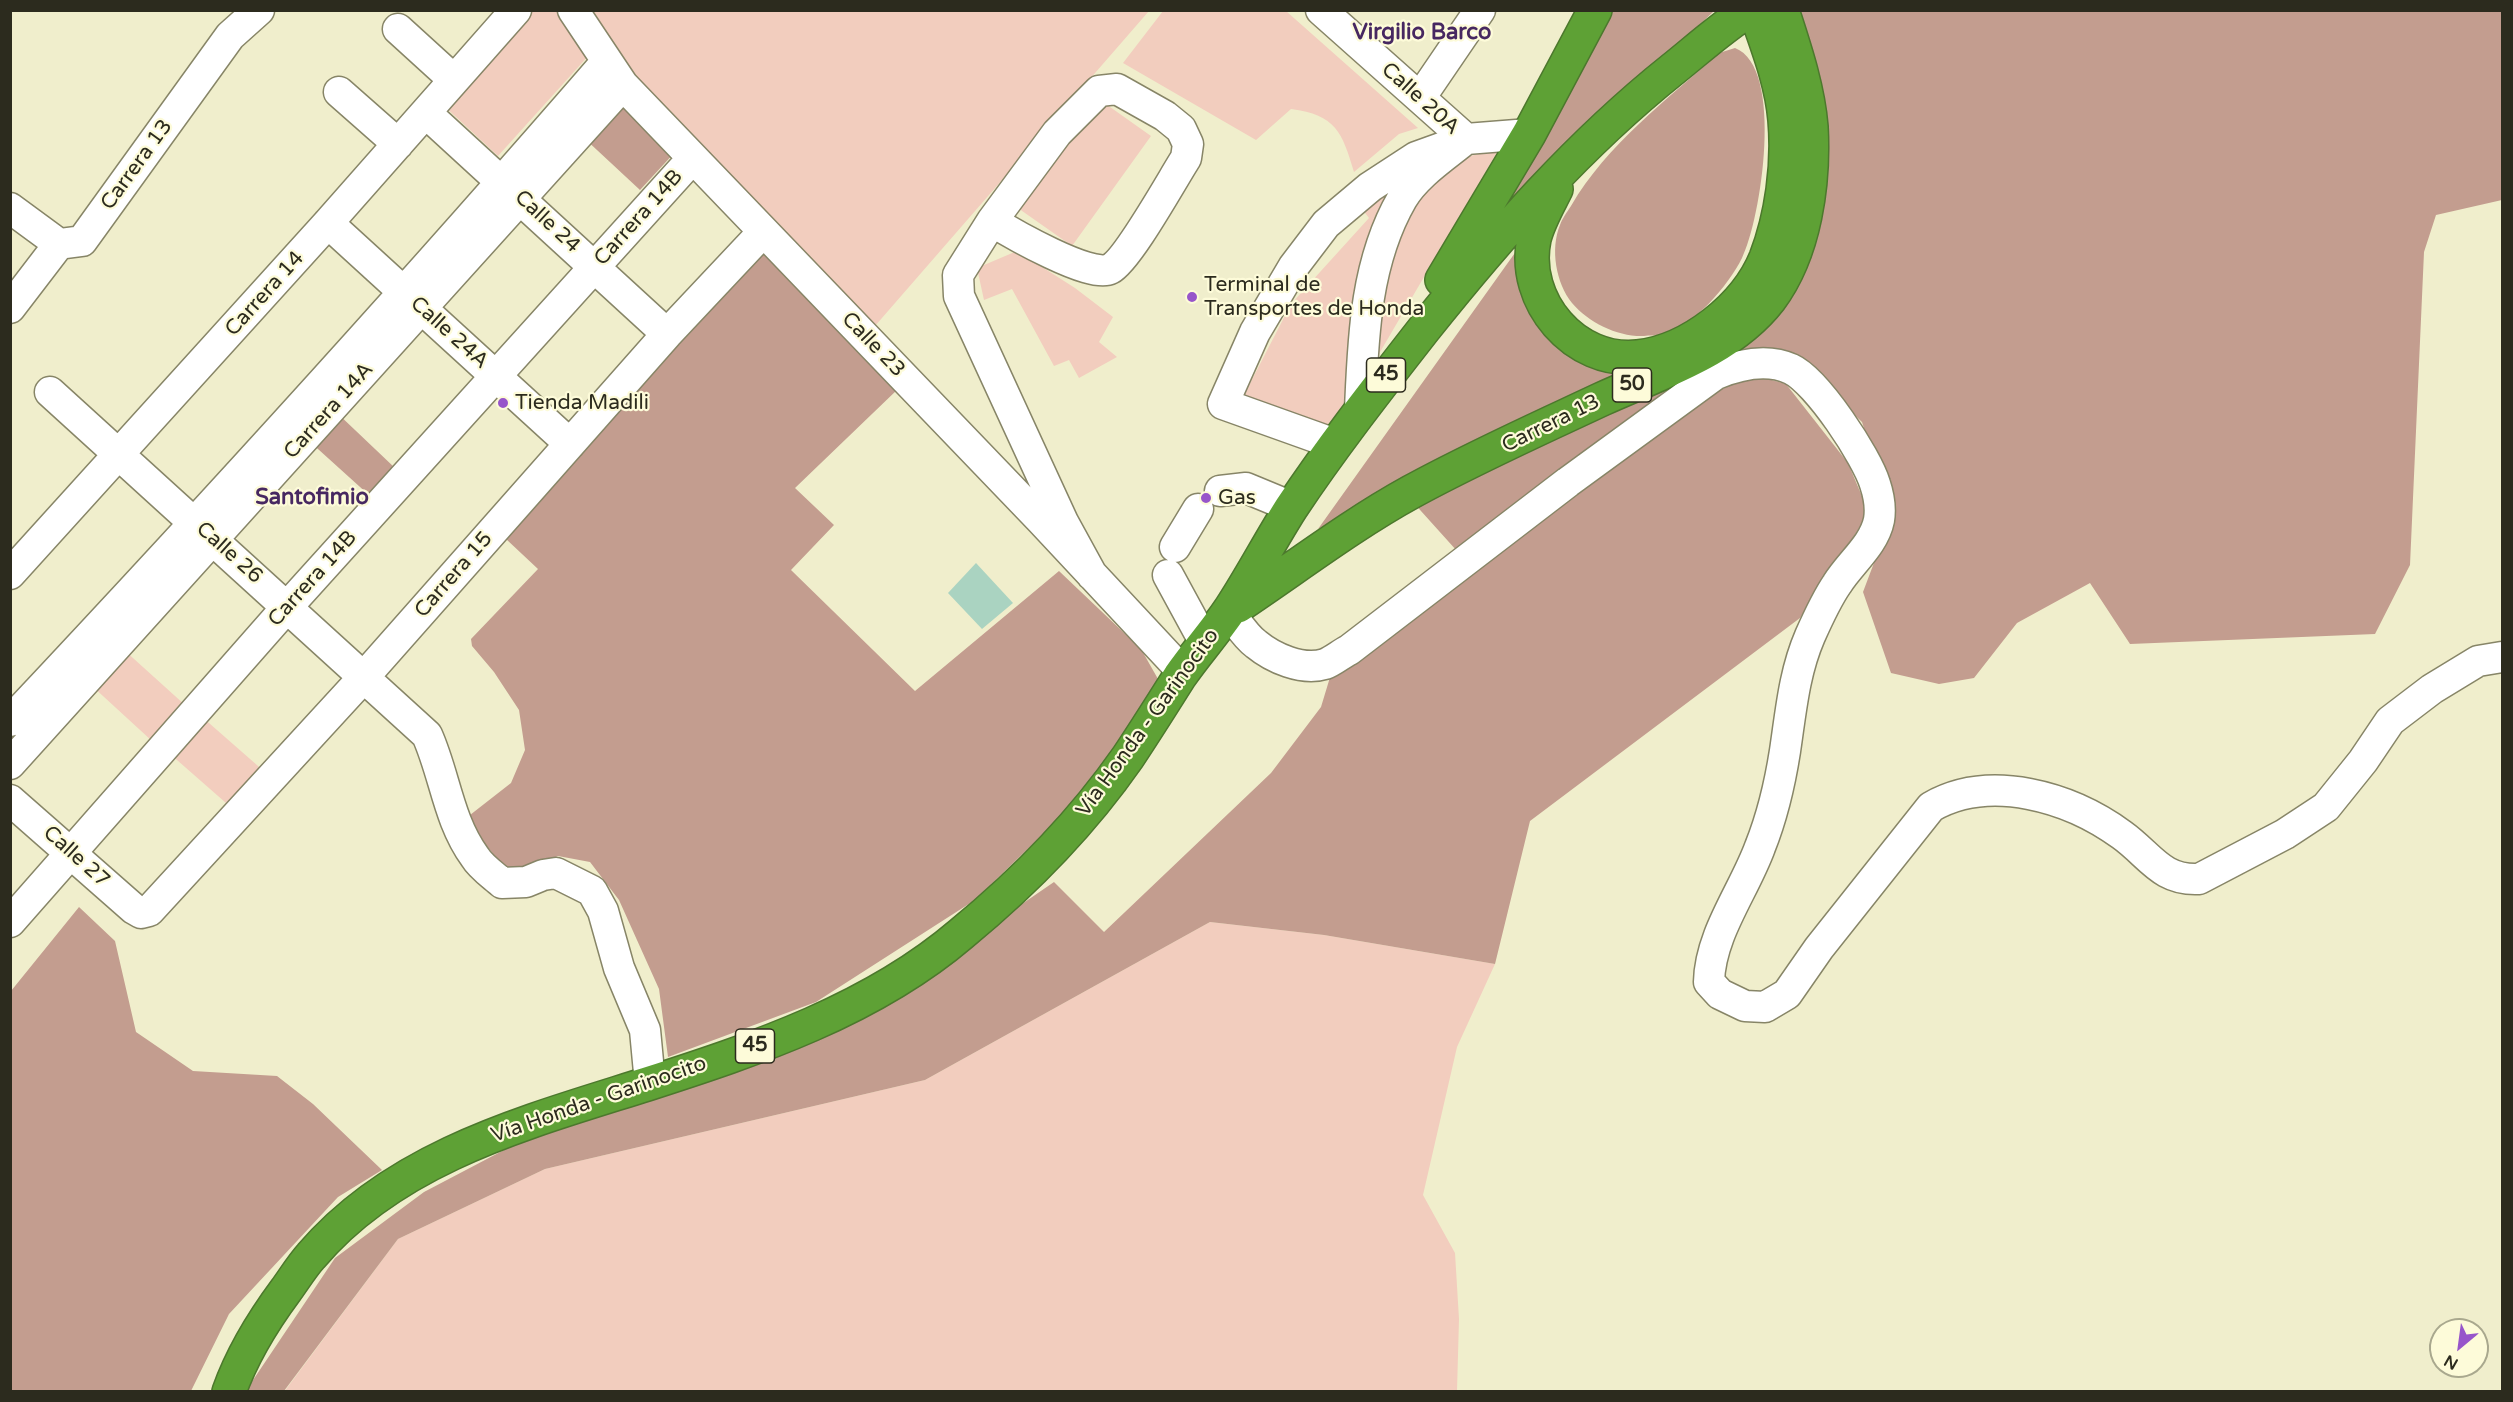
<!DOCTYPE html>
<html>
<head>
<meta charset="utf-8">
<style>
  body { margin:0 }
  #map { position:relative; width:2513px; height:1402px; overflow:hidden; background:#f0eecc; font-family:"Varela Round",sans-serif }
  canvas { display:block }
  .frame { position:absolute; inset:0; border:12px solid #2c2b1e; pointer-events:none }
  .north { position:absolute; left:2429px; top:1318px; width:60px; height:60px; box-sizing:border-box; background:#fdfbd9; border:2px solid #a9a88e; border-radius:50%; rotate:209deg; font-size:16px; font-weight:700; line-height:24px; text-align:center; color:#2c2b1e }
  .north::after { content:''; display:block; margin:auto; width:21px; height:27px; background:#9755ca; clip-path:polygon(50% 0,100% 100%,50% 72%,0 100%) }
</style>
</head>
<body>
<div id="map">
<canvas width="2513" height="1402"></canvas>
<div class="frame"></div>
<div class="north">N</div>
</div>
<script>
const g = document.querySelector('canvas').getContext('2d');
g.lineJoin = 'round';
function paint(path, color) { g.fillStyle = color; g.fill(path, 'evenodd'); }
function trace(path, color, width, dash) { g.strokeStyle = color; g.lineWidth = width; g.lineCap = dash ? 'butt' : 'round'; g.setLineDash(dash || []); g.stroke(path); }
function label(font, color, halo, rows, align = 'center') {
  g.font = font + ' "Varela Round",sans-serif'; g.lineWidth = 4.5; g.setLineDash([]); g.textBaseline = 'middle'; g.strokeStyle = halo; g.fillStyle = color; for (const [text, x, y, turn = 0] of rows) {
    g.save(); g.translate(x, y); g.rotate((+turn || 0) * Math.PI / 180); g.textAlign = isNaN(turn) ? turn : align; if (halo) g.strokeText(text, 0, 0); g.fillText(text, 0, 0); g.restore();
  }
}
paint(new Path2D(`
  M 525,11 L 558,11 L 590,54 L 498,156 L 441,103 Z
  M 586,11 L 1149,11 L 875,326 L 625,65 Z
  M 1163,11 L 1286,11 L 1418,128 L 1399,134 L 1354,172 C 1342,132 1336,115 1291,109 L 1256,140 L 1123,63 Z
  M 1103,102 L 1151,136 L 1072,246 L 1015,206 Z
  M 1499,149 L 1332,434 L 1243,397 L 1291,304 L 1369,218 L 1362,209 L 1413,170 Z
  M 1017,251 L 1075,288 L 1113,317 L 1099,342 L 1117,357 L 1079,378 L 1069,360 L 1054,366 L 1012,289 L 984,300 L 977,268 Z
  M 123,649 L 185,705 L 152,741 L 91,685 Z
  M 201,716 L 266,773 L 234,810 L 169,753 Z
  M 1210,922 L 1324,935 L 1495,964 L 1457,1047 L 1423,1195 L 1455,1253 L 1459,1319 L 1457,1391 L 284,1392 L 398,1239 L 545,1169 L 925,1080 Z`), '#f2cdbe');
paint(new Path2D(`
  M 1607,11 L 1714,11 L 1532,186 L 1494,229 Z
  M 1796,11 L 2502,11 L 2502,200 L 2436,215 L 2424,252 L 2410,565 L 2375,634 L 2130,644 L 2090,583 L 2017,623 L 1974,678 L 1939,684 L 1891,673 L 1863,592 L 1892,515 L 1862,422 L 1800,363 L 1759,355 L 1457,551 L 1412,501 L 1749,332 Z
  M 1735,48 C 1785,67 1761,220 1742,258 C 1728,286 1694,326 1662,335 C 1656,336 1649,335 1644,336 C 1618,337 1589,323 1572,303 C 1556,283 1550,249 1560,225 C 1562,219 1567,212 1571,206 C 1607,144 1667,100 1719,53 Z
  M 621,96 L 676,151 L 640,190 L 583,137 Z
  M 767,236 L 898,389 L 795,488 L 834,525 L 791,570 L 915,691 L 1059,571 L 1141,649 L 1158,679 L 1133,727 L 1072,806 L 975,900 L 816,1002 L 668,1057 L 659,989 L 619,900 L 590,862 L 558,856 L 534,867 L 514,872 L 503,866 L 473,829 L 470,815 L 511,783 L 525,750 L 519,710 L 494,672 L 472,646 L 471,639 L 538,569 L 506,539 Z
  M 1517,250 C 1519,268 1519,289 1526,306 C 1546,357 1601,359 1648,369 L 1318,529 Z
  M 1754,375 L 1786,384 L 1848,463 L 1869,513 L 1800,618 L 1530,821 L 1495,964 L 1324,935 L 1210,922 L 925,1080 L 545,1169 L 398,1239 L 284,1391 L 245,1392 L 335,1258 L 424,1192 L 525,1139 L 680,1091 L 834,1033 L 1054,882 L 1104,932 L 1271,773 L 1321,707 L 1331,674 L 1704,397 Z
  M 335,411 L 395,468 L 370,496 L 308,440 Z
  M 79,907 L 115,941 L 136,1032 L 193,1071 L 277,1076 L 313,1104 L 382,1170 L 338,1197 L 229,1314 L 191,1391 L 11,1391 L 11,991 Z`), '#c39d8f');
paint(new Path2D(`
  M 976,563 L 1013,603 L 982,629 L 948,593 Z`), '#aad3c1');
const minor = new Path2D(`
  M 573,10 L 623,85 L 1041,520 L 1183,672
  M 1321,10 L 1466,139 C 1444,157 1416,175 1402,199 C 1365,263 1363,339 1360,410
  M 398,29 L 454,80
  M 339,92 L 398,144
  M 1420,98 L 1480,10
  M 426,113 L 667,334
  M 10,208 L 59,244
  M 992,221 C 1011,233 1091,279 1110,269 C 1128,260 1173,178 1186,158 L 1188,144 L 1181,129 L 1165,116 L 1117,89 L 1099,91 L 1057,133 L 992,221 L 958,275 L 959,296 L 1063,522 L 1092,575
  M 328,223 L 570,444
  M 10,308 L 59,244 L 82,241 L 230,36 L 259,10
  M 50,392 L 427,735 C 445,775 448,820 475,857 C 481,867 493,875 502,883 L 526,882 L 543,875 L 556,873 L 592,891 L 603,911 L 619,968 L 645,1030 L 650,1083
  M 1335,444 L 1223,404 L 1255,332 L 1294,266 L 1326,224 L 1370,187 L 1416,157 L 1466,139 L 1529,134
  M 1220,491 L 1246,488 L 1292,507
  M 1175,547 L 1198,509
  M 10,574 L 328,223 L 516,10
  M 1168,575 L 1205,643
  M 1229,612 C 1237,622 1245,636 1256,644 C 1273,658 1302,671 1325,664 C 1333,661 1341,654 1349,650 L 1568,482 L 1716,374 C 1738,365 1767,358 1791,369 C 1817,381 1867,457 1875,484 C 1879,496 1881,508 1879,520 C 1874,545 1850,563 1837,584 C 1826,600 1818,618 1810,636 C 1794,673 1791,711 1785,751 C 1780,783 1772,817 1760,847 C 1744,891 1710,934 1709,982 L 1720,994 L 1745,1006 L 1765,1007 L 1787,994 L 1819,948 L 1931,807 C 1990,773 2070,797 2122,835 C 2150,855 2161,881 2199,879 L 2285,834 L 2326,807 L 2363,761 L 2390,721 L 2432,689 L 2478,661 L 2502,657
  M 10,721 C 213,505 413,285 607,61
  M 10,764 L 623,85
  M 10,800 L 134,909 L 141,913 L 149,911 L 363,678 L 667,334 L 763,232
  M 10,922 L 288,606 L 692,159`);
const highway = new Path2D(`
  M 1556,189 C 1548,205 1538,222 1534,239 C 1521,301 1575,364 1638,357 C 1690,351 1746,307 1766,258 C 1782,216 1789,165 1785,120 C 1782,82 1767,45 1755,10
  M 1442,280 L 1529,134 L 1595,10
  M 1238,606 C 1295,568 1351,525 1411,492 C 1473,458 1538,429 1602,399 C 1659,373 1730,351 1770,299 C 1805,252 1814,183 1811,127 C 1808,88 1794,47 1782,10
  M 229,1392 C 242,1355 263,1321 286,1290 C 294,1279 302,1266 311,1256 C 396,1156 527,1122 647,1084 C 756,1049 872,1010 961,934 C 1023,883 1082,823 1128,757 C 1146,730 1163,703 1180,676 C 1196,653 1215,632 1231,608 C 1252,576 1270,541 1291,508 C 1333,445 1378,388 1424,329 C 1499,235 1579,144 1673,69 C 1698,49 1722,27 1749,10`);
trace(minor, '#878567', 33);
trace(highway, '#4c782d', 36);
trace(minor, '#fff', 30);
trace(highway, '#5ea135', 33);
for (const [x, y, r, color] of [
  [1192,297,6,"#9755ca"],
  [503,403,6,"#9755ca"],
  [1206,498,6,"#9755ca"]
]) { const dot = new Path2D(); dot.arc(x, y, r, 0, 2 * Math.PI); g.fillStyle = color; g.fill(dot); trace(dot, '#fdfbd9', 2); }
for (const [x, y, w] of [
  [1386,375,39],
  [1632,385,39],
  [755,1046,39]
]) { const box = new Path2D(); box.roundRect(x - w / 2, y - 17, w, 34, 4.5); g.fillStyle = '#fdfbd9'; g.fill(box); trace(box, '#2c2b1e', 1.5); }
label('bold 20px', '#2c2b1e', null, [
  ["45",1386,375],
  ["50",1632,385],
  ["45",755,1046]
]);
label('21px', '#2c2b1e', '#fdfbd9', [
  ["Calle 20A",1420,99,42],
  ["Carrera 13",137,165,-54],
  ["Carrera 14B",639,218,-48],
  ["Calle 24",547,222,43],
  ["Carrera 14",265,294,-48],
  ["Calle 24A",449,333,42],
  ["Calle 23",873,345,46],
  ["Carrera 14A",329,411,-48],
  ["Carrera 13",1551,424,-26],
  ["Calle 26",229,553,42],
  ["Carrera 15",454,575,-49],
  ["Carrera 14B",313,579,-48],
  ["Vía Honda - Garinocito",1148,723,-54],
  ["Calle 27",76,857,42],
  ["Vía Honda - Garinocito",599,1100,-19]
]);
label('21px', '#2c2b1e', '#fdfbd9', [
  ["Terminal de",1204,285],
  ["Transportes de Honda",1204,309],
  ["Tienda Madili",515,403],
  ["Gas",1218,498]
], 'left');
label('bold 22px', '#472861', '#fdfbd9', [
  ["Virgilio Barco",1422,33],
  ["Santofimio",312,498]
]);
</script>
</body>
</html>
